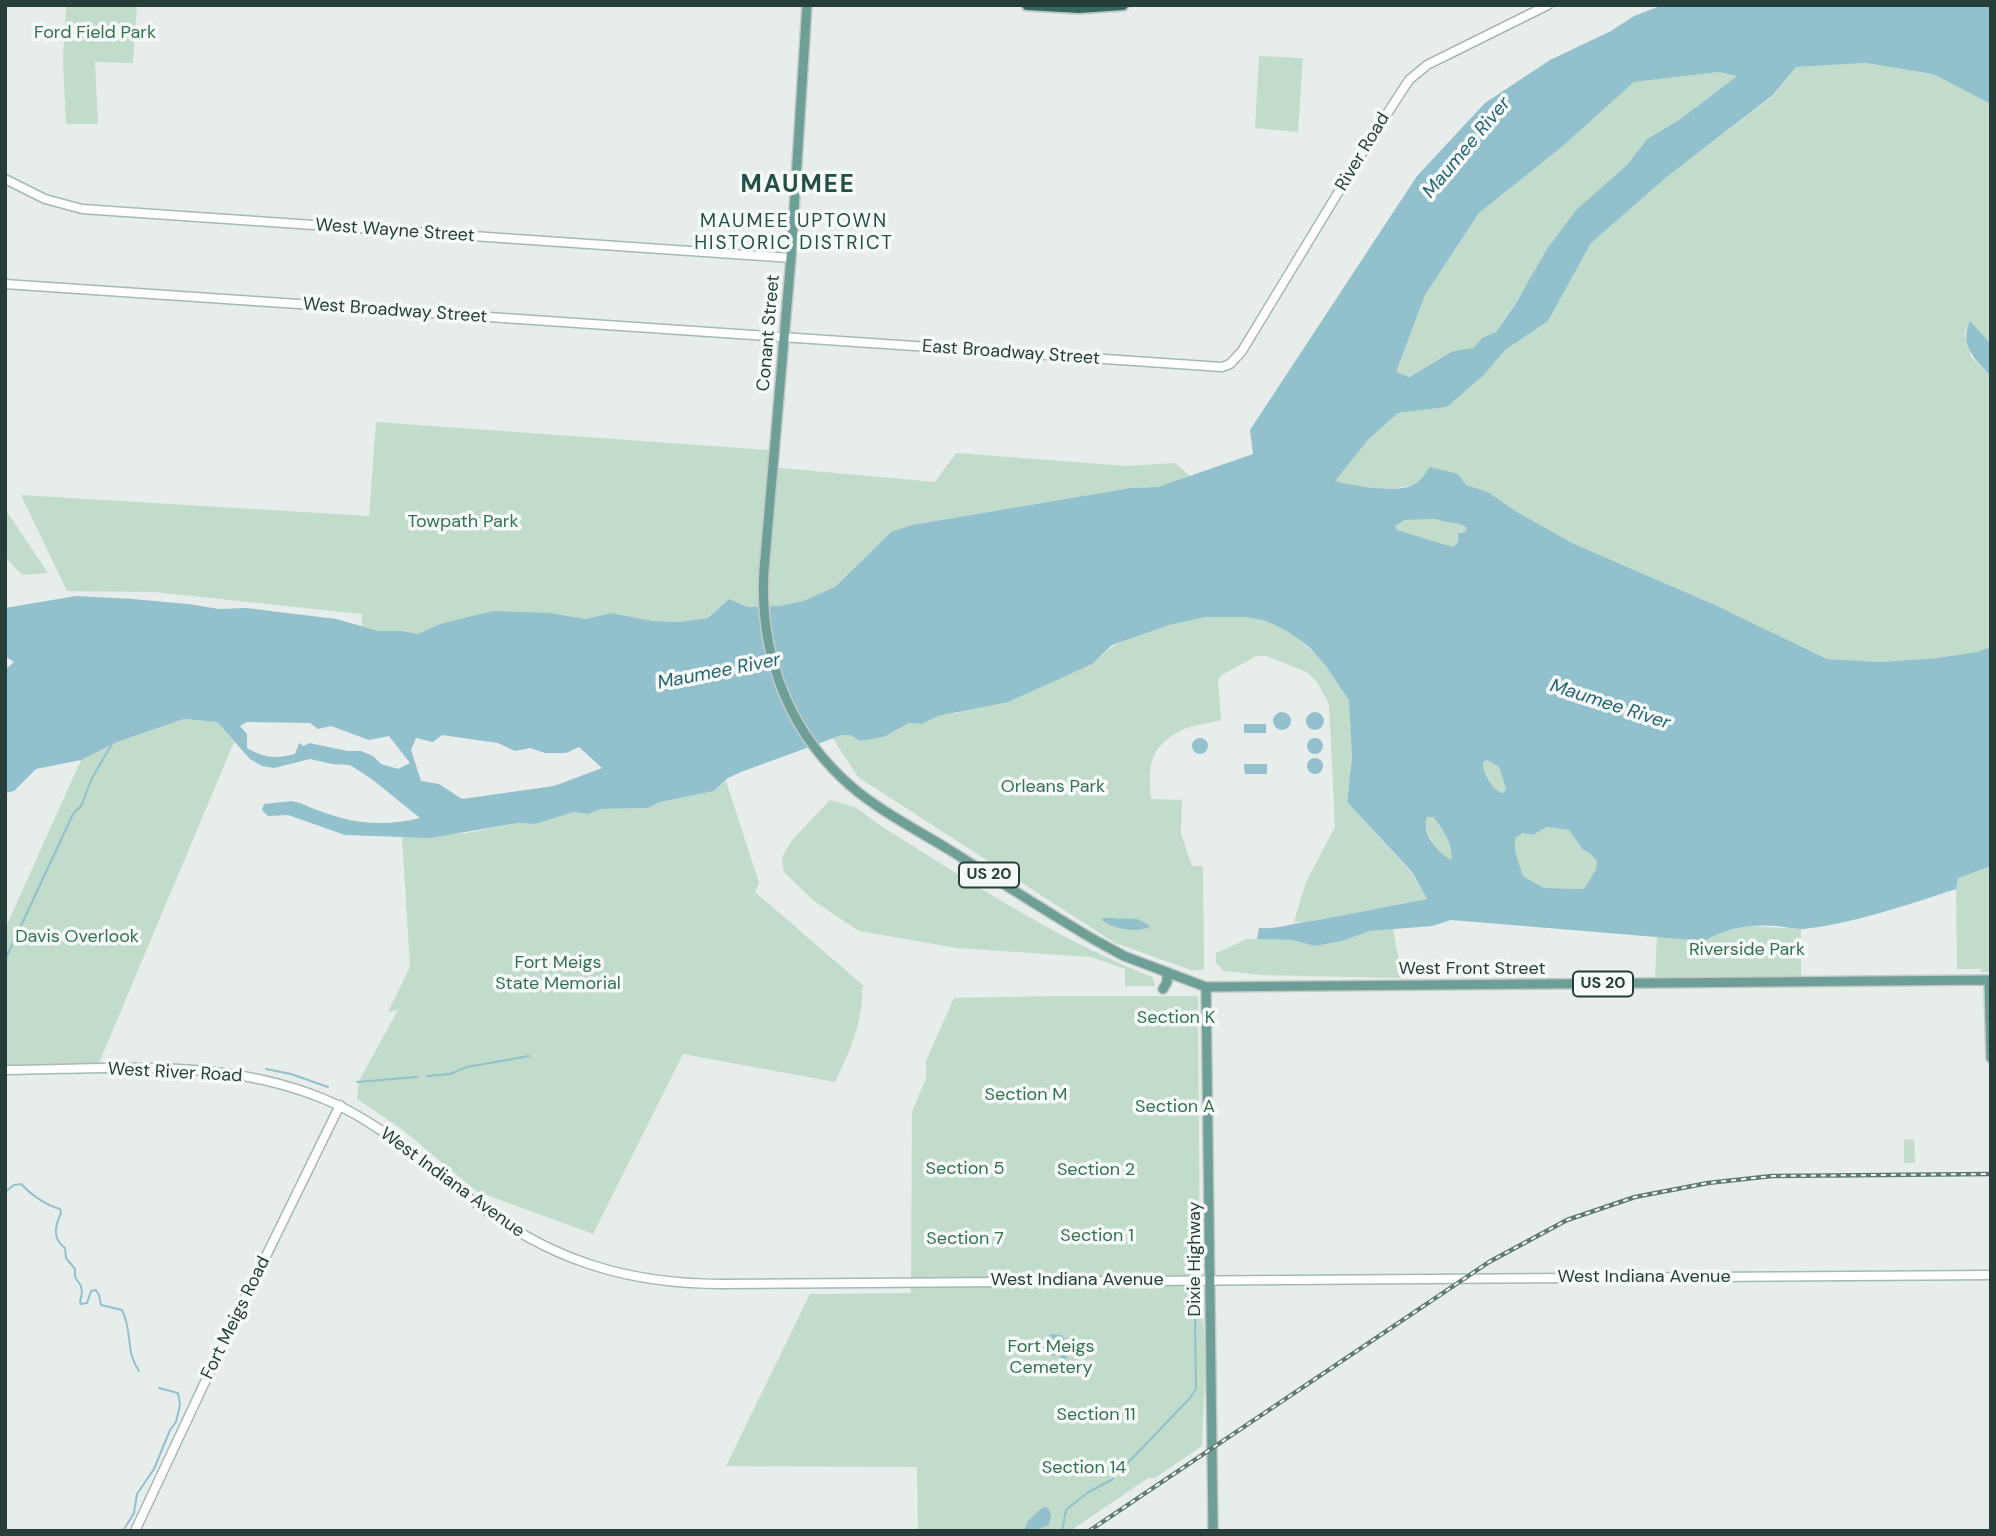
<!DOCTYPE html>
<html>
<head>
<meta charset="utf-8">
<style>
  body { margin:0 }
  #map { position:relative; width:1996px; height:1536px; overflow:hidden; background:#e6edea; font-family:"DM Sans",sans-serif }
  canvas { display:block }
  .frame { position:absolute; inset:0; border:7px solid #263e39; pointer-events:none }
</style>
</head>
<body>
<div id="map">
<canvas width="1996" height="1536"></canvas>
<div class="frame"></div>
</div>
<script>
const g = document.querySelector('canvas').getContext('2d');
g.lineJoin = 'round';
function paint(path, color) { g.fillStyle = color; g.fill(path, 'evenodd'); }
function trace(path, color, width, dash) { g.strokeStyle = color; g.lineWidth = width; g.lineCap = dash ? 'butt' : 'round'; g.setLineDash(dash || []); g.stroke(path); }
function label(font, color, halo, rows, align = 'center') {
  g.font = font + ' "DM Sans",sans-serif'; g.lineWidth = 7; g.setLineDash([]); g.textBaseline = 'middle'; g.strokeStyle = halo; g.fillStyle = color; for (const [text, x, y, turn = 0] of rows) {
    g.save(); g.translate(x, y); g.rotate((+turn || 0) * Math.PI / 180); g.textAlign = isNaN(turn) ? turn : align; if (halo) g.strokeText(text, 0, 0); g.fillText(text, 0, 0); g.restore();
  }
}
paint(new Path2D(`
  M 66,5 L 137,5 L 133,63 L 95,62 L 98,124 L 66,124 L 63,60 Z
  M 1259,56 L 1303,58 L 1298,132 L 1255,128 Z
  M 1866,63 L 1933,74 L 1991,104 L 1991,344 L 1971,322 L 1965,332 L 1971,357 L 1991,376 L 1991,647 L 1977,652 L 1937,658 L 1880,662 L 1827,659 L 1713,604 L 1574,544 L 1517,512 L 1488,492 L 1466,485 L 1415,485 L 1388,489 L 1358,487 L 1335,481 L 1368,440 L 1398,413 L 1447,407 L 1484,375 L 1505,350 L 1548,321 L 1591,243 L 1668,176 L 1773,96 L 1796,67 Z
  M 1719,72 L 1738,75 L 1679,120 L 1647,139 L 1627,165 L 1577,209 L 1496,332 L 1482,338 L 1473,348 L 1453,351 L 1408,377 L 1396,372 L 1425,295 L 1479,213 L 1563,146 L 1634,82 Z
  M 376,422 L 768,450 L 769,467 L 935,482 L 956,453 L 1127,466 L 1175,463 L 1191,477 L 1158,487 L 1130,488 L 912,525 L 891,532 L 835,587 L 803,601 L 779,606 L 748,607 L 729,599 L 708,618 L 680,622 L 653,621 L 611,613 L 586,619 L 550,613 L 440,624 L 418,634 L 402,631 L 379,631 L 362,626 L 362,614 L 154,592 L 67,591 L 21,495 L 369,516 Z
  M 5,509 L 48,573 L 22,575 L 5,557 Z
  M 1437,519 L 1461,524 L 1467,528 L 1465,532 L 1460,531 L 1457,536 L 1458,542 L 1453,547 L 1397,530 L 1395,526 L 1405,520 Z
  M 1205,617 L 1247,617 L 1266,621 L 1287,631 L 1309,648 L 1326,666 L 1350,700 L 1352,757 L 1347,802 L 1411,872 L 1427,899 L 1313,921 L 1294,922 L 1306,882 L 1335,827 L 1329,704 L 1317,682 L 1307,672 L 1266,656 L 1256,656 L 1220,676 L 1218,681 L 1221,720 C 1208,724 1194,724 1182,730 C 1149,746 1148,767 1151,799 L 1182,800 L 1181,834 L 1192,866 L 1203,866 L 1204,970 L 1191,970 L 1115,943 L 858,777 L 833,739 L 842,735 L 850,735 L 861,741 L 884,737 L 909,723 L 922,724 L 938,716 L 956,713 L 1102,656 C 1116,636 1180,622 1205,617 Z
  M 184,719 L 217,722 L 234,742 L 96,1070 L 5,1070 L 5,929 L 81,760 L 117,742 Z
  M 1487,760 L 1499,767 L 1506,789 L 1503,793 C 1493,791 1482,772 1483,762 Z
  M 726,781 L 759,883 L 755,892 L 864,986 L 862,989 C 864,1020 848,1055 835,1082 L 683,1054 L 593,1234 L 476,1191 L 403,1130 L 357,1099 L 359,1081 L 398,1010 L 388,1012 L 410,967 L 402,836 L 467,833 L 518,823 L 535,824 L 574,812 L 588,814 L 601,809 L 648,808 L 660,802 L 714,791 Z
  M 830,800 L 855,807 L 878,824 C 967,880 1054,938 1152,977 L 1155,986 L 1125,986 L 1125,969 L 1091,957 L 957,948 L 859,931 L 814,901 L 784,872 L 782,857 L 793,839 Z
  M 1430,816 C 1443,822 1454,847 1451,861 C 1437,851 1426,837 1425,819 Z
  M 1547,827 L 1569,830 L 1583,850 L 1591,854 L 1597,861 L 1596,869 L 1584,889 L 1544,888 L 1523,876 L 1515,851 L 1515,839 L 1522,833 L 1533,835 Z
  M 1991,866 L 1991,972 L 1980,972 L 1982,969 L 1957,969 L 1956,889 L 1958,878 Z
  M 1748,926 L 1801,929 L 1801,976 L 1655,977 L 1657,936 L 1704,941 L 1719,932 Z
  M 1393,929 L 1402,978 L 1261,975 L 1224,971 L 1216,963 L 1216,953 L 1247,939 L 1292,940 L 1315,946 L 1342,941 L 1370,931 Z
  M 1050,996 L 1198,996 L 1200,1291 L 1206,1351 L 1202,1446 L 1155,1478 L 1148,1478 L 1070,1531 L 918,1531 L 917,1467 L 726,1466 L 810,1294 L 911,1293 L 912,1112 L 926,1078 L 926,1061 L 954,998 Z
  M 1904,1139 L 1914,1140 L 1915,1163 L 1904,1163 Z`), '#c1dcca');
paint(new Path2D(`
  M 1663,5 L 1991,5 L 1991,104 L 1933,74 L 1866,63 L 1796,67 L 1773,95 L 1668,176 L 1591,243 L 1548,321 L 1505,350 L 1484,375 L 1447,407 L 1398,413 L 1368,440 L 1335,481 C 1353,486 1399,494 1415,484 C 1421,481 1426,472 1430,467 L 1458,474 L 1466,485 L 1488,492 L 1517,512 L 1574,544 L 1713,604 L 1827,659 L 1880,662 L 1937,658 L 1977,652 L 1991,647 L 1991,866 L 1958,878 L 1956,889 C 1907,905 1855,923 1804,929 C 1795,929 1786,927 1777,926 C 1751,924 1727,927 1705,941 L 1451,920 L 1432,926 L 1370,931 L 1342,941 L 1315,946 L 1292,940 L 1257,939 L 1259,928 C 1278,930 1295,922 1313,921 L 1427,899 L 1412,872 L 1347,802 L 1352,757 L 1349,700 L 1326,666 L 1309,647 L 1287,631 L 1266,621 L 1247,617 L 1205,617 L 1169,625 L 1112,645 L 1092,664 L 1008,702 L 938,716 L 922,724 L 909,723 L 884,737 L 860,741 L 850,735 L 842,735 L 741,772 L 728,778 L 714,791 L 660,802 L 648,808 L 601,809 L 588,814 L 574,812 L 535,824 L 518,823 L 430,838 L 345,835 L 288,815 L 268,816 L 262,810 L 264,804 L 292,801 L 300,803 C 341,821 375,829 420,818 L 373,780 L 350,765 L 332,764 L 310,759 L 274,768 L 262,766 L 250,759 L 217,722 L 184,719 L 117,742 L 81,760 L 36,769 L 14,791 L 5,793 L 5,670 L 14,662 L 5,656 L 5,608 L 76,596 L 132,599 L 188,604 L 219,609 L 246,608 L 336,619 L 379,631 L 402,631 L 418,634 L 440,624 L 493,611 L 550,613 L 586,619 L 611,613 L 653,621 L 680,622 L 708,618 L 729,599 L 748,607 L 779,606 L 803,601 L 835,587 L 891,532 L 912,525 L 1130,488 L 1158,487 L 1253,454 L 1250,430 L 1417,176 L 1485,103 L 1550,60 L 1611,31 L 1634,16 ZM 1719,72 L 1737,76 L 1679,120 L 1647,139 L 1627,165 L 1577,209 L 1547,249 L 1516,303 L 1496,332 L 1482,338 L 1473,348 L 1453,351 L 1409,377 L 1396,372 L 1425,295 L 1479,213 L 1563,146 L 1634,82 ZM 1437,519 C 1446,524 1459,521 1467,528 L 1465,532 L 1458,533 L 1458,542 L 1453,547 L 1397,530 L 1395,526 L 1405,520 ZM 247,722 L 310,723 L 318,729 L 331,726 L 369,740 L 389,736 L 410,763 L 398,769 L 381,764 L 373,756 L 361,751 L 348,751 L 309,743 L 304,746 L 299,743 L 295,754 C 276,759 264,758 247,748 L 247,734 L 240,726 ZM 442,735 L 498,743 L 515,751 L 530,748 L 545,753 L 566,753 L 579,747 L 602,768 L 554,786 L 462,799 L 439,784 L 421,781 L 411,750 L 416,738 L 433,742 ZM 1487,760 L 1499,767 L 1506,789 L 1503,793 C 1493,791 1482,772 1483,762 ZM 1427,817 L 1433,817 C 1443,828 1454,846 1451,860 C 1438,852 1421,834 1427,817 ZM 1547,827 L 1569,830 L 1583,850 L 1591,854 L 1597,861 L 1596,869 L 1584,889 L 1544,888 L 1523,876 L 1515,851 L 1515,839 L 1522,833 L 1533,835 Z
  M 1970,321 L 1991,344 L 1991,376 C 1975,360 1959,345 1970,321 Z
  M1306 721a9 9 0 1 1 18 0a9 9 0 1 1-18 0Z
  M1273 721a9 9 0 1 1 18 0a9 9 0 1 1-18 0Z
  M 1244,724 L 1266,724 L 1266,733 L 1244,733 Z
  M1192 746a8 8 0 1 1 16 0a8 8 0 1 1-16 0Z
  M1307 746a8 8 0 1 1 16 0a8 8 0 1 1-16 0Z
  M1307 766a8 8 0 1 1 16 0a8 8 0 1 1-16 0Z
  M 1244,764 L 1267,764 L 1267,774 L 1245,774 Z
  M 1104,918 L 1137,919 L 1151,926 C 1139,934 1113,929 1102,920 Z
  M 1051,1334 L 1061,1335 L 1067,1340 L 1068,1354 L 1064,1365 L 1060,1356 L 1047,1355 L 1042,1351 L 1042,1341 Z
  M 1043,1507 L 1048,1508 L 1051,1514 L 1049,1525 L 1033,1531 L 1024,1531 L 1028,1521 Z`), '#93c0cd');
trace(new Path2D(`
  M 5,960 L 73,814 L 81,806 L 92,778 L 112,744
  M 266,1069 L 291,1074 L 328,1087
  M 427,1076 L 450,1074 L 467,1067 L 529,1056
  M 357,1082 L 417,1077
  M 5,1192 L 14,1185 L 21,1184 C 31,1195 46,1205 60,1209 L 61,1213 C 55,1226 52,1239 65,1248 L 66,1258 L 75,1269 L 75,1277 L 81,1286 L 82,1293 L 80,1302 L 81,1304 L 87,1303 L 91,1291 L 96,1290 L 99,1295 L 101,1305 L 122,1310 C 133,1332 125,1351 139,1371
  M 1120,1471 L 1190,1398 L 1196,1389 L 1195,1316
  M 123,1531 L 134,1513 L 137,1494 L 154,1469 L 170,1430 L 176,1422 L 180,1405 L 178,1393 L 159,1388
  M 1062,1531 L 1066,1510 L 1087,1493 L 1113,1479`), '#93c0cd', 2);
const secondary = new Path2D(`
  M 5,179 L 45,199 L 82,209 L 791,258
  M 5,284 L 1222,367 L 1230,364 L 1242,351 L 1370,140 L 1409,80 L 1427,65 L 1548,5
  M 5,1070 C 111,1069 224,1057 324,1099 C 380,1122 424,1164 472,1200 C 548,1259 625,1284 722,1284 L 1991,1275
  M 135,1531 L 220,1350 L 340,1105`);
const primary = new Path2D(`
  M 807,5 L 791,258 L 764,570 C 759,648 785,724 842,778 C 872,807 912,827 948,849 C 996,879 1044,910 1093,939 L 1124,956 L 1206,987 L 1989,980 L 1991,1058
  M 1206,987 L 1213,1531
  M 1163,989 L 1167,982 L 1167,972`);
const highway = new Path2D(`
  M 1027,5 L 1079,8 L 1123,5`);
trace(secondary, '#a5b8b3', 11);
trace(primary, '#c2c9c8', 12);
trace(highway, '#c2c9c8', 14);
trace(secondary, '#fff', 8);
trace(primary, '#6e9f96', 9);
trace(highway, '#346861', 10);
const rail = new Path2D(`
  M 1089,1531 L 1489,1262 L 1567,1220 L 1635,1197 L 1708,1183 L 1772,1176 L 1991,1174`);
trace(rail, '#617974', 4.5);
trace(rail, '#f6faf8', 2, [5]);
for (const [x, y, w] of [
  [989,875,60],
  [1603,984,60]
]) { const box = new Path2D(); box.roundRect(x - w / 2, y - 12.5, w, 25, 5); g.fillStyle = '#f6faf8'; g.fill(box); trace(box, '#263e39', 2); }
label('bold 16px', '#263e39', null, [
  ["US 20",989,875],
  ["US 20",1603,984]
]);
label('18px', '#337250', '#f6faf8', [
  ["Ford Field Park",95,33],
  ["Towpath Park",463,522],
  ["Orleans Park",1053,787],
  ["Davis Overlook",77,937],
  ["Riverside Park",1747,950],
  ["Fort Meigs",558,963],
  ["State Memorial",558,984],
  ["Section K",1176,1018],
  ["Section M",1026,1095],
  ["Section A",1175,1107],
  ["Section 5",965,1169],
  ["Section 2",1096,1170],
  ["Section 1",1097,1236],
  ["Section 7",965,1239],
  ["Fort Meigs",1051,1347],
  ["Cemetery",1051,1368],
  ["Section 11",1096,1415],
  ["Section 14",1084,1468]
]);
label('18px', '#263e39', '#f6faf8', [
  ["River Road",1363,152,-59],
  ["West Wayne Street",395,231,4],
  ["West Broadway Street",395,311,4],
  ["Conant Street",769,333,-85],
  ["East Broadway Street",1011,353,4],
  ["West Front Street",1472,969],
  ["West River Road",175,1073,3],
  ["West Indiana Avenue",452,1183,36],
  ["Dixie Highway",1195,1259,-90],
  ["West Indiana Avenue",1644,1277],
  ["West Indiana Avenue",1077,1280],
  ["Fort Meigs Road",236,1318,-64]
]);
label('italic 19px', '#246276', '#f6faf8', [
  ["Maumee River",1467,148,-50],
  ["Maumee River",719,672,-11],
  ["Maumee River",1610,705,18]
]);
g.letterSpacing = '2px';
label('19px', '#234f47', '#f6faf8', [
  ["MAUMEE UPTOWN",794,222],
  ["HISTORIC DISTRICT",794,244]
]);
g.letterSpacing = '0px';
g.letterSpacing = '2px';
label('bold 24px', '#234f47', '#f6faf8', [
  ["MAUMEE",798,186]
]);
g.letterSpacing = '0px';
</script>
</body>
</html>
